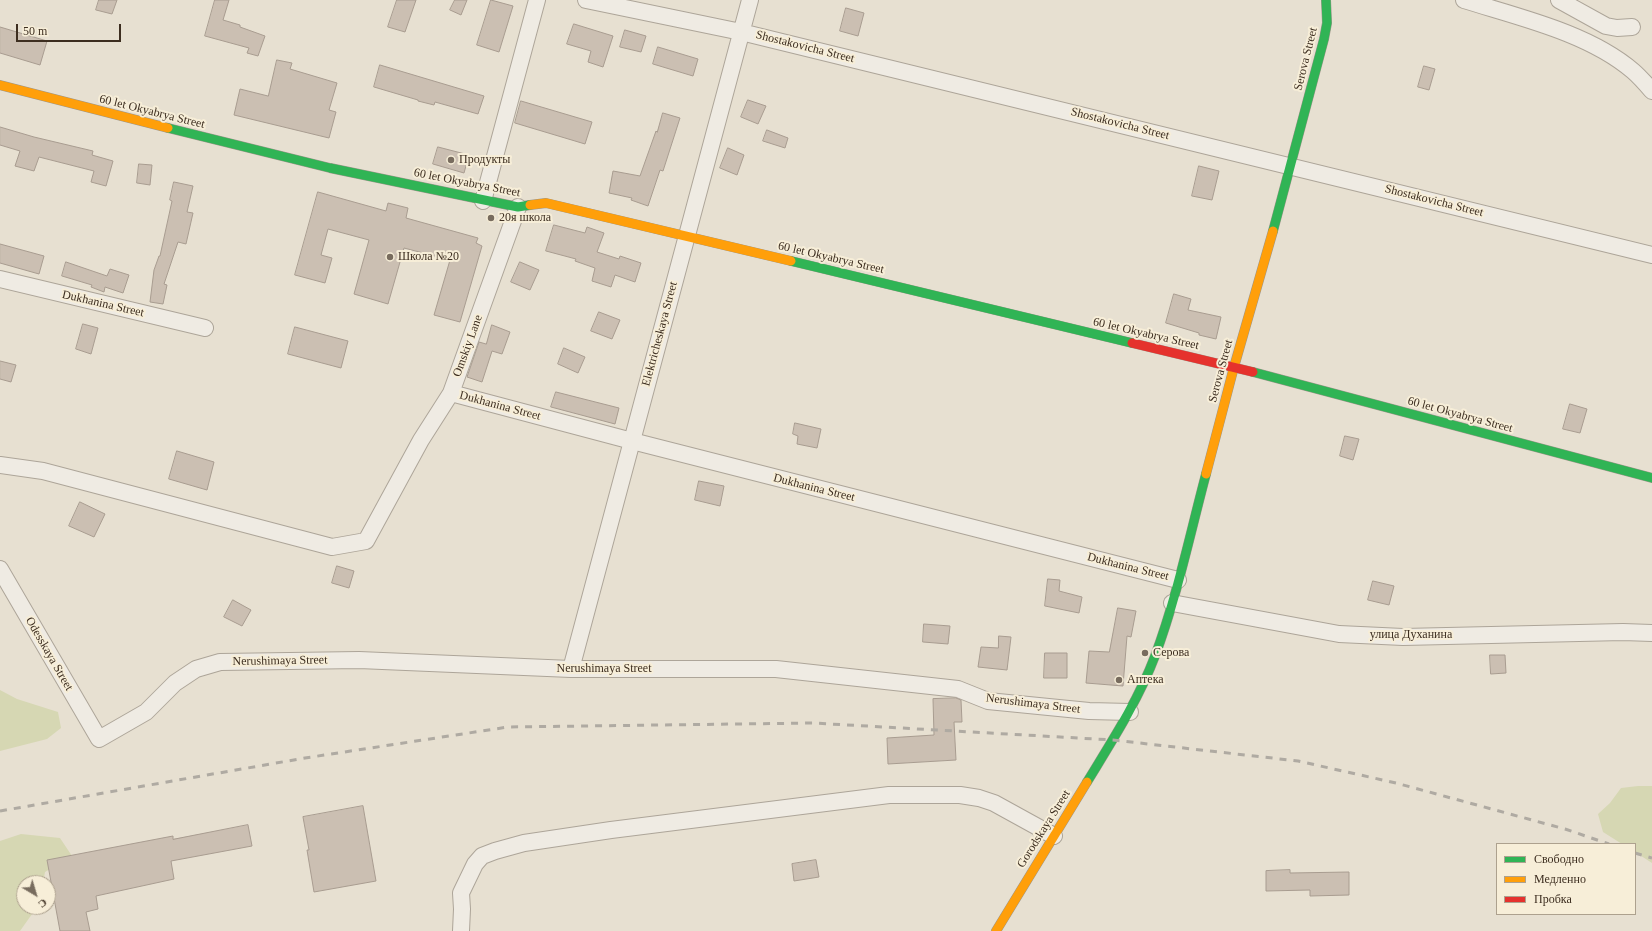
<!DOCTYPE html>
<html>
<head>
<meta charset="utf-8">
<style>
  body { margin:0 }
  #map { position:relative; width:1652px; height:931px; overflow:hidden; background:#e7e0d1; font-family:"Times New Roman",serif }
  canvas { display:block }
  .legend { position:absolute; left:1496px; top:843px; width:140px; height:72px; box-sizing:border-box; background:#f7eed8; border:1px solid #ada18e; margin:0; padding:5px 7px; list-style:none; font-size:12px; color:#3d2e20 }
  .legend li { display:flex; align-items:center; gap:8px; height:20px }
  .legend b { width:20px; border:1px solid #ada18e }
  .north { position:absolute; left:16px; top:875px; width:40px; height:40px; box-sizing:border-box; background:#f7eed8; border:1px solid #ada18e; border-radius:50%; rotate:142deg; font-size:11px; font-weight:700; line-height:16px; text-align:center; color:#3d2e20 }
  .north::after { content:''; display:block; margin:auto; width:14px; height:18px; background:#786c5e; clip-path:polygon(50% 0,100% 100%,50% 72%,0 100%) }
  .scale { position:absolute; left:16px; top:24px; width:105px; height:18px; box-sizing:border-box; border:2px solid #3d2e20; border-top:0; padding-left:5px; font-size:12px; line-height:14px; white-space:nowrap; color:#3d2e20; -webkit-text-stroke:3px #f7eed8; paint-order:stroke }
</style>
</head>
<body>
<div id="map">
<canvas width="1652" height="931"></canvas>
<ul class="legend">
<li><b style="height:5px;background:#30b455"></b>Свободно</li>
<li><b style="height:5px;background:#ff9f0a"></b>Медленно</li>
<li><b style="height:5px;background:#e5322d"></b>Пробка</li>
</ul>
<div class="north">С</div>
<div class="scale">50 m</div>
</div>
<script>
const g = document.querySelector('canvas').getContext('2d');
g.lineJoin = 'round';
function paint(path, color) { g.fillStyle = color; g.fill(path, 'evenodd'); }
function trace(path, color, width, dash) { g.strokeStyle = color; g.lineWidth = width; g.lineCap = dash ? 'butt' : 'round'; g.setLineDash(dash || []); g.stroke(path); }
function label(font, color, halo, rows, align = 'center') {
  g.font = font + ' "Times New Roman",serif'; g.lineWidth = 4; g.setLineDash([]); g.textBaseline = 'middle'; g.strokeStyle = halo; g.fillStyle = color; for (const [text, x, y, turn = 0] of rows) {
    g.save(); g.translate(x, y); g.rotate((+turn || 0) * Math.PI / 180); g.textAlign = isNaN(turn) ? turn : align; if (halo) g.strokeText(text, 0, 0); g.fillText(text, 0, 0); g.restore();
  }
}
paint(new Path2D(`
  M 0,690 L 17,699 L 58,712 L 61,728 L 47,739 L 0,751 Z
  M 1638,786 L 1652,786 L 1652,863 L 1635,852 L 1635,844 L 1622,844 L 1603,832 L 1598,814 L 1610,803 L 1621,788 Z
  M 21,834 L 60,838 L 72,856 L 45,872 L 43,883 L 24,883 L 24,907 L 37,907 L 20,931 L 0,931 L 0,841 Z`), '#d6d7b3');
const building = new Path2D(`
  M 99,0 L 117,0 L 112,14 L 96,10 Z
  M 215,0 L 229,0 L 223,20 L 240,25 L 240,27 L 265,36 L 258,56 L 247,53 L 249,48 L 205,36 Z
  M 397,0 L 416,0 L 405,32 L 388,27 Z
  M 455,0 L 467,0 L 461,15 L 450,10 Z
  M 491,0 L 513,6 L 499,52 L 477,45 Z
  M 846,8 L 864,13 L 858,36 L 840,31 Z
  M 574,24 L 613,36 L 603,67 L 588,62 L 591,51 L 567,44 Z
  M 0,27 L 47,41 L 40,65 L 0,53 Z
  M 625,30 L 646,36 L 641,52 L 620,47 Z
  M 658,47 L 698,59 L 693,76 L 653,64 Z
  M 277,60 L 292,63 L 290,69 L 337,83 L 329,110 L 336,112 L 329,138 L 234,115 L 240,89 L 268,96 Z
  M 380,65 L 484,96 L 478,114 L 435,102 L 434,105 L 418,101 L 418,100 L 374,87 Z
  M 1424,66 L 1435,69 L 1429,90 L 1418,87 Z
  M 748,100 L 766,106 L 758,124 L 741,117 Z
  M 521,101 L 592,122 L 585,144 L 515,123 Z
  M 663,113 L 680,118 L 663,171 L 660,170 L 648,206 L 631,200 L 632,198 L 609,193 L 613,171 L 640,176 L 656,131 L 657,132 Z
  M 0,127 L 34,137 L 93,151 L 92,155 L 113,161 L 106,186 L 91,182 L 94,171 L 39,157 L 34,171 L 15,166 L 20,151 L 0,145 Z
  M 767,130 L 788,138 L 785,148 L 763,141 Z
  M 438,147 L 469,155 L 464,173 L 433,164 Z
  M 728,148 L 744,155 L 737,175 L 720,168 Z
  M 139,164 L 152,165 L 150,185 L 137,183 Z
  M 1199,166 L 1219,171 L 1212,200 L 1192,196 Z
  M 174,182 L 193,186 L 187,212 L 193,213 L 186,244 L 178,242 L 164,284 L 167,285 L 163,304 L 150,302 L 154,270 L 159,256 L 160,256 L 172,201 L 170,200 Z
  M 318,192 L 386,211 L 388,203 L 408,208 L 406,218 L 478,238 L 476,243 L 482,246 L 460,322 L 434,315 L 450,260 L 404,248 L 388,304 L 354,294 L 369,240 L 328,229 L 321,255 L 332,258 L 325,283 L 295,275 Z
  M 554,225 L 585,233 L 587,227 L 604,233 L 597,252 L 619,259 L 620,256 L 641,263 L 635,282 L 615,275 L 611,287 L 592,281 L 595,268 L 575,261 L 576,259 L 546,251 Z
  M 0,244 L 44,256 L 39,274 L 0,263 Z
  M 66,262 L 107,276 L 110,269 L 129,275 L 123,293 L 105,287 L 104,292 L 91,287 L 92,285 L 62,276 Z
  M 520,262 L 539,270 L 530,290 L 511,282 Z
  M 1174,294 L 1191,299 L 1188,310 L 1221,317 L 1216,339 L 1199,335 L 1199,333 L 1166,323 Z
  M 599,312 L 620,320 L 612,339 L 591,331 Z
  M 83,324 L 98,328 L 91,354 L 76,349 Z
  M 492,325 L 510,332 L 502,354 L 492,351 L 482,382 L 467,377 L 479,342 L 486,344 Z
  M 295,327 L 348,341 L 341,368 L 288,354 Z
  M 564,348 L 585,357 L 578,373 L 558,364 Z
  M 0,361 L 16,365 L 11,382 L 0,379 Z
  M 556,392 L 619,408 L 615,424 L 551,407 Z
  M 1570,404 L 1587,409 L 1580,433 L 1563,429 Z
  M 795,423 L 821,429 L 817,448 L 797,444 L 798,436 L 793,434 Z
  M 1345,436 L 1359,439 L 1353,460 L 1340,456 Z
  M 177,451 L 214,462 L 207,490 L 169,479 Z
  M 699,481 L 724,486 L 720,506 L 695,500 Z
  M 80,502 L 105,514 L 94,537 L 69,526 Z
  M 337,566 L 354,571 L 349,588 L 332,583 Z
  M 1048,579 L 1060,580 L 1059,591 L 1082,597 L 1079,613 L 1045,606 Z
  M 1373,581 L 1394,586 L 1389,605 L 1368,600 Z
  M 233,600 L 251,610 L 242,626 L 224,617 Z
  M 1118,608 L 1136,611 L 1131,637 L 1127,636 L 1123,686 L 1086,683 L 1089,651 L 1109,652 Z
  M 924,624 L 950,626 L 948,644 L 923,642 Z
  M 999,636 L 1011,637 L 1007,670 L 978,667 L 981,647 L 998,648 Z
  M 1045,653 L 1067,653 L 1067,678 L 1044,678 Z
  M 1490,655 L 1505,655 L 1506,673 L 1491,674 Z
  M 956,698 L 961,700 L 962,722 L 954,722 L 956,760 L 888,764 L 887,738 L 934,735 L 933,699 Z
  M 363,806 L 376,881 L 314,892 L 307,850 L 309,850 L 303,817 Z
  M 248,825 L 252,846 L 171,861 L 174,879 L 96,896 L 98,909 L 86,912 L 90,931 L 60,931 L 47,860 L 173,836 L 173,839 Z
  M 816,860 L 819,877 L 794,881 L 792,864 Z
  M 1290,870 L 1290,873 L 1349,872 L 1349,895 L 1310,896 L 1310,890 L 1266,891 L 1266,871 Z`);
paint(building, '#cbbfb2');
trace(building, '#a89c90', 1);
const street = new Path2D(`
  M 586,0 L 741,32 L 1652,255
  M 1464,0 C 1518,17 1589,33 1633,71 C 1640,77 1646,84 1652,91
  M 1559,0 L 1606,26 L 1617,28 L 1632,27
  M 483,201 L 537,0
  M 0,279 L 205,328
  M 451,393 L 632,441 L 1178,580
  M 0,465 L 43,471 L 332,547 L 366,541 L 421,440 L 451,393 L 518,207
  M 0,569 L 99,739 L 146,712 L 175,683 L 196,669 L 220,662 L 359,660 L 571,669 L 776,669 L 958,689 L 988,701 L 1089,711 L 1130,712
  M 1172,603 L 1339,634 L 1403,637 L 1623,632 L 1652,633
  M 571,669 L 750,0
  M 461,931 L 462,909 L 461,893 L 475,864 L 482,856 L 495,851 L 524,843 L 611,830 L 889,795 L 960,795 L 979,798 L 994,803 L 1054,836`);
const fast = new Path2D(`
  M 168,128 L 330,168 L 518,207 L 530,205
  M 1273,231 L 1324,39 L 1327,23 L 1326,0
  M 791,261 L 1132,343
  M 1253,372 L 1652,478
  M 1087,782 C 1112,741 1138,701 1155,656 C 1177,597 1190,534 1206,474`);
const slow = new Path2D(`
  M 0,85 L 168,128
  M 530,205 L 546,203 L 791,261
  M 1206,474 L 1234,367 L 1273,231
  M 996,931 L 1087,782`);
const jam = new Path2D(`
  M 1132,343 L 1253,372`);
trace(street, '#ada599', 18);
trace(fast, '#9c958a', 10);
trace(slow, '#9c958a', 10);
trace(jam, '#9c958a', 10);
trace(street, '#efebe3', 16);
trace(fast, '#30b455', 9);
trace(slow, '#ff9f0a', 9);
trace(jam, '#e5322d', 9);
trace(new Path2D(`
  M 0,811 L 305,758 L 508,727 L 813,723 L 1113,740 L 1298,761 L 1396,783 L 1565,829 L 1609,844
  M 1635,853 L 1652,858`), '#afaaa2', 3, [7, 7]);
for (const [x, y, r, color] of [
  [451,160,4,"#786c5e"],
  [491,218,4,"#786c5e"],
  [390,257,4,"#786c5e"],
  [1145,653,4,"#786c5e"],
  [1119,680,4,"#786c5e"]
]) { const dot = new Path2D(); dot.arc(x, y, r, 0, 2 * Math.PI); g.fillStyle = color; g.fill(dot); trace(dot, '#f7eed8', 1.5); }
label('12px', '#3d2e20', '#f7eed8', [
  ["Shostakovicha Street",805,47,14],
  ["Serova Street",1306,59,-76],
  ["60 let Okyabrya Street",152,112,14],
  ["Shostakovicha Street",1120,124,14],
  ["60 let Okyabrya Street",467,183,11],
  ["Shostakovicha Street",1434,201,14],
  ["60 let Okyabrya Street",831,258,13],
  ["Dukhanina Street",103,304,13],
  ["Elektricheskaya Street",660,334,-75],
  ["60 let Okyabrya Street",1146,334,13],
  ["Omskiy Lane",468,346,-70],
  ["Serova Street",1221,371,-75],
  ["Dukhanina Street",500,406,15],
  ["60 let Okyabrya Street",1460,415,15],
  ["Dukhanina Street",814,488,14],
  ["Dukhanina Street",1128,567,14],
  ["улица Духанина",1411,635],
  ["Odesskaya Street",49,654,60],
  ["Nerushimaya Street",280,661,-1],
  ["Nerushimaya Street",604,669],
  ["Nerushimaya Street",1033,704,7],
  ["Gorodskaya Street",1044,829,-58]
]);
label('12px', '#3d2e20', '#f7eed8', [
  ["Продукты",459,160],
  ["20я школа",499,218],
  ["Школа №20",398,257],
  ["Серова",1153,653],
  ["Аптека",1127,680]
], 'left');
</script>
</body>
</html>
